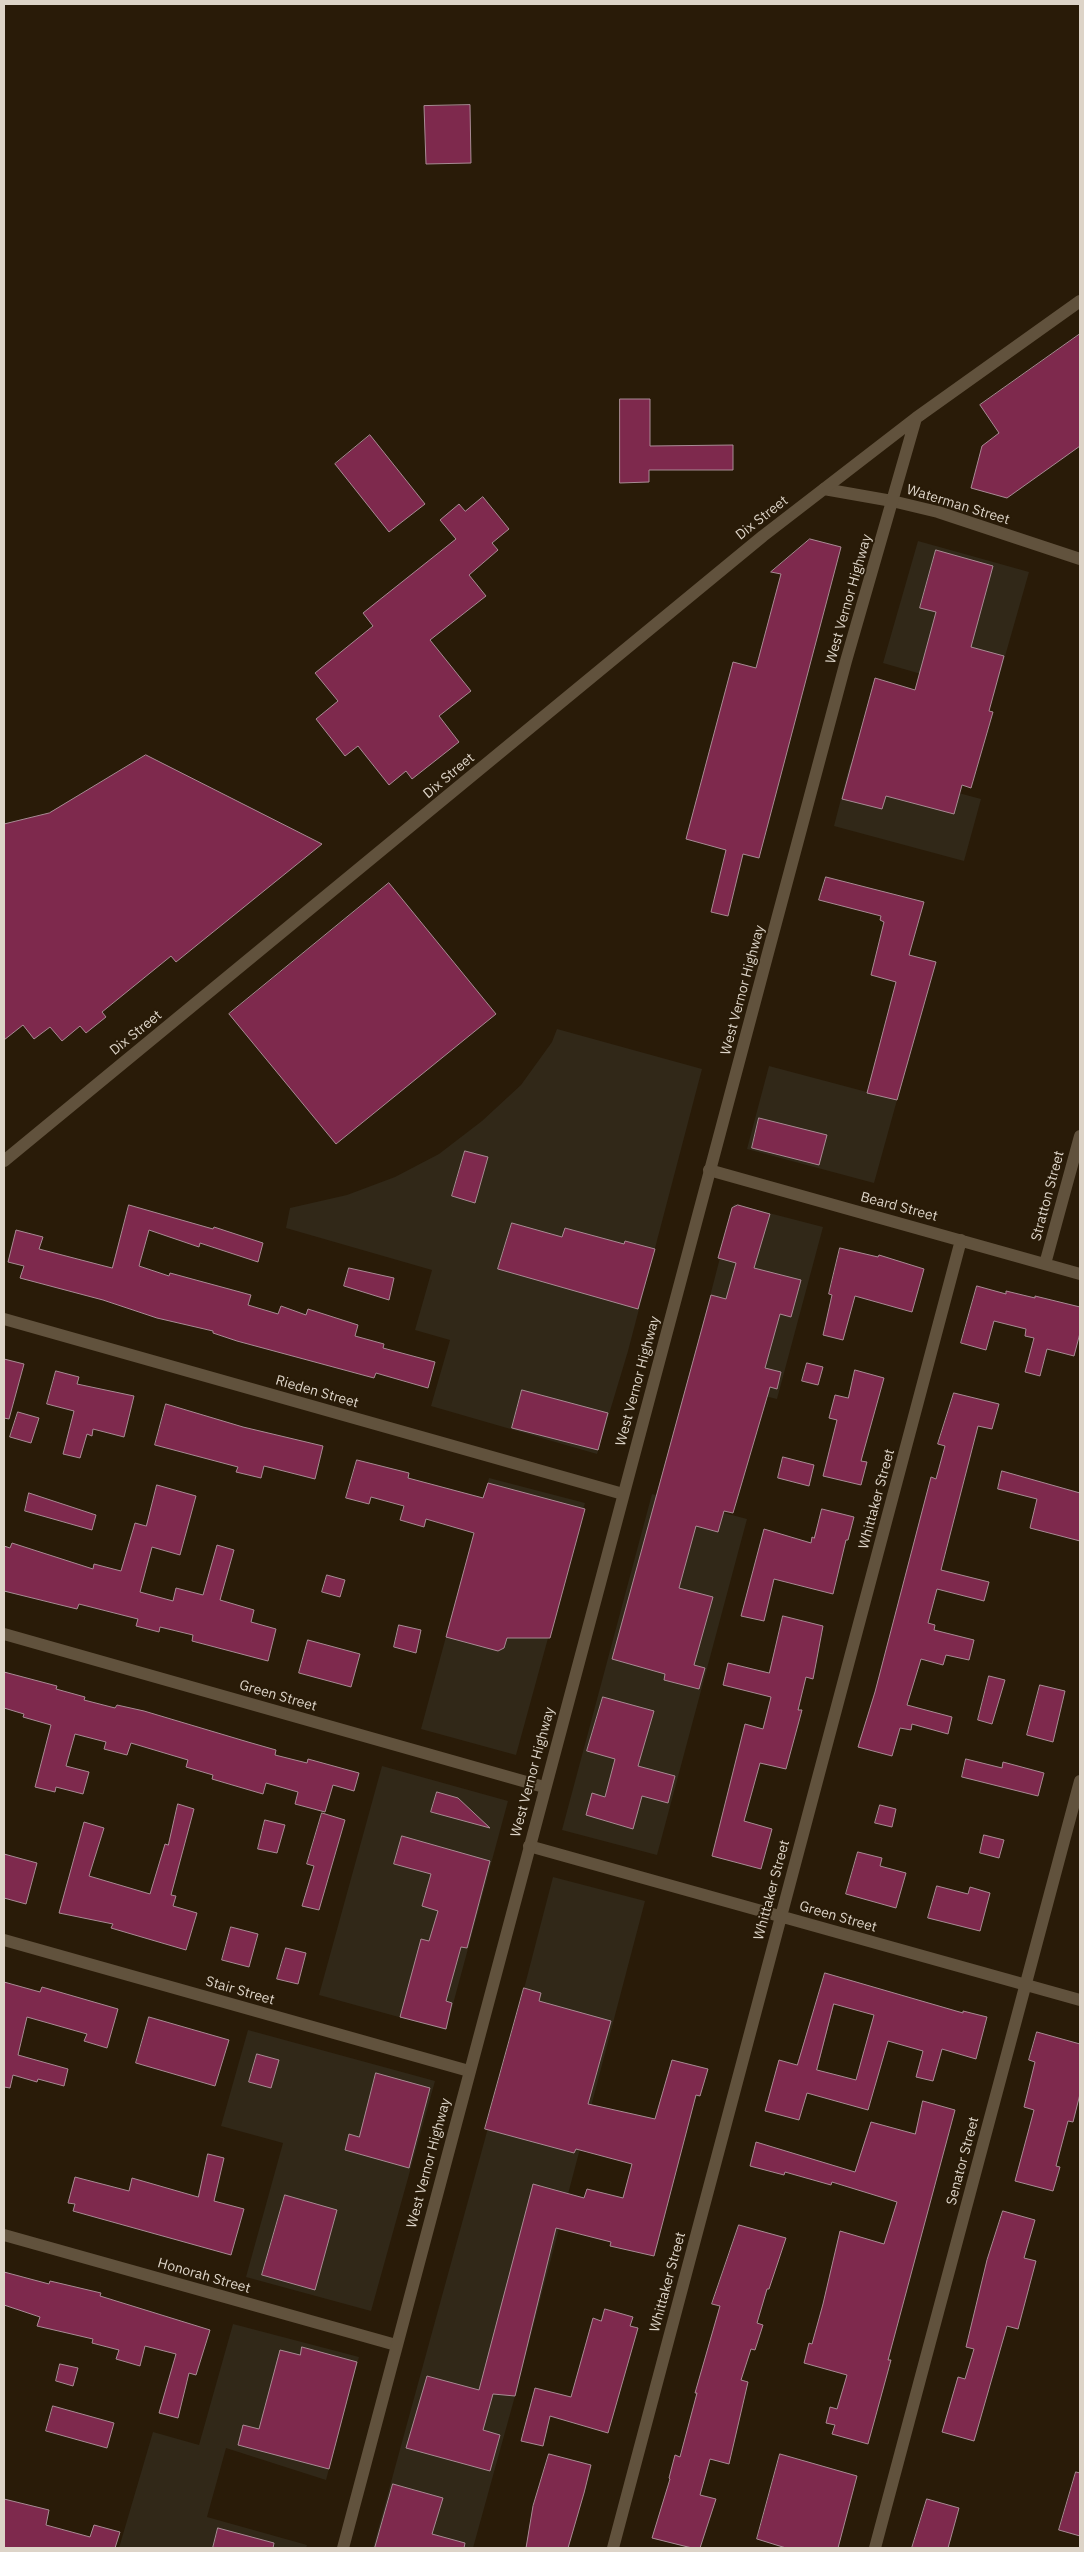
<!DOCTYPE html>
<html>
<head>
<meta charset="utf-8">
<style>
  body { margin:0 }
  #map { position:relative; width:1084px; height:2552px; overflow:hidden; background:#291b08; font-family:"IBM Plex Sans",sans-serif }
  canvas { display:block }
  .frame { position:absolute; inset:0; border:5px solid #ddd4c8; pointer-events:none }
</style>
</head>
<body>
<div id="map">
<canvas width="1084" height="2552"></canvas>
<div class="frame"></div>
</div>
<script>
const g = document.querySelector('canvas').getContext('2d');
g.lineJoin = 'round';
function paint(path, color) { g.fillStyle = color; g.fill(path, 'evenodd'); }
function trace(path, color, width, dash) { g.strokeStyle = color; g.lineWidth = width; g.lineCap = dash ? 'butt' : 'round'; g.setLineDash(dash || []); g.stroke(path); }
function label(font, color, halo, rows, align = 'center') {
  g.font = font + ' "IBM Plex Sans",sans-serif'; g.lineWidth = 4; g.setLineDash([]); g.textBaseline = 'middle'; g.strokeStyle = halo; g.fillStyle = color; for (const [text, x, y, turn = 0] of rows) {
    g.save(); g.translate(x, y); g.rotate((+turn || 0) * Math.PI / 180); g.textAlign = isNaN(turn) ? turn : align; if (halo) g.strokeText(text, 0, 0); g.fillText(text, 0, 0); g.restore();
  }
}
paint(new Path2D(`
  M 918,541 L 1029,572 L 994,695 L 883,663 Z
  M 850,764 L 981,799 L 964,861 L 834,826 Z
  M 557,1029 L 702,1069 L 628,1351 L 597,1454 L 431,1406 L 450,1340 L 415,1330 L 432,1270 L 286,1228 L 290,1208 L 347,1195 L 395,1177 L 439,1154 L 482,1121 L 521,1085 L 552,1042 Z
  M 769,1066 L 897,1100 L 874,1183 L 747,1149 Z
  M 734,1204 L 823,1227 L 777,1399 L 689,1377 Z
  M 489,1478 L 585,1503 L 516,1755 L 421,1729 Z
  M 652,1494 L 747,1519 L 657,1855 L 562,1830 Z
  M 382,1766 L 508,1801 L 446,2030 L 319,1995 Z
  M 553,1877 L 645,1901 L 515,2396 L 473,2548 L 373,2548 L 485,2139 Z
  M 248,2030 L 435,2081 L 371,2311 L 246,2277 L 283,2143 L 221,2126 Z
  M 233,2324 L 359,2357 L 326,2480 L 226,2448 L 207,2517 L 307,2545 L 306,2548 L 119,2548 L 153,2432 L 199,2445 Z`), '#312818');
const building = new Path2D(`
  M 470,105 L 471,163 L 426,164 L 424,106 Z
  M 1080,334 L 1080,446 L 1007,498 L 971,488 L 982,446 L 999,433 L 980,405 Z
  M 620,399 L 650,399 L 650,446 L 733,445 L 733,470 L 649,470 L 649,482 L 620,483 Z
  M 370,435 L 425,504 L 389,532 L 335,464 Z
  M 483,497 L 509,529 L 492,543 L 498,550 L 469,575 L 486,596 L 430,640 L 471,691 L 439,716 L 459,742 L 412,779 L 406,771 L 389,785 L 358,746 L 345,756 L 316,719 L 338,701 L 315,673 L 373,626 L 363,613 L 456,539 L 440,520 L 459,504 L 465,511 Z
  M 810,539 L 841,547 L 759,858 L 743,854 L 728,916 L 711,912 L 726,850 L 686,839 L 733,662 L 756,668 L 781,574 L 771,572 Z
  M 936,550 L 993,566 L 971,647 L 1004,656 L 989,711 L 993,712 L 971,788 L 962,785 L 954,814 L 886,796 L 882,809 L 842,799 L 875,678 L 915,690 L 936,612 L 920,608 Z
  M 146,755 L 322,844 L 176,962 L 171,956 L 102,1012 L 106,1017 L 86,1033 L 80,1026 L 62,1041 L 50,1027 L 34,1039 L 23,1025 L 4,1040 L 4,824 L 49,813 Z
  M 826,877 L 924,902 L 909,955 L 936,962 L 897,1100 L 867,1093 L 896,982 L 871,975 L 884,922 L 880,920 L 881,916 L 819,900 Z
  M 389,883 L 496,1014 L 336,1144 L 229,1014 Z
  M 759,1118 L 827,1135 L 819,1165 L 752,1148 Z
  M 465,1151 L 488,1157 L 475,1203 L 452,1196 Z
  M 129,1205 L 213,1229 L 214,1227 L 263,1243 L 258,1262 L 200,1243 L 199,1247 L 149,1230 L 139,1266 L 169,1276 L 170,1273 L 251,1295 L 248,1305 L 278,1314 L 281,1306 L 306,1315 L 308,1309 L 358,1325 L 355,1336 L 384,1344 L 383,1348 L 435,1362 L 428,1388 L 376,1373 L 374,1378 L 237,1341 L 213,1333 L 213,1331 L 157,1318 L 103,1300 L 20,1278 L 24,1266 L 8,1262 L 16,1230 L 43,1237 L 39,1249 L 112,1268 Z
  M 738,1205 L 770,1214 L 754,1268 L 801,1280 L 791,1317 L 780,1314 L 765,1368 L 781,1372 L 777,1389 L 770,1387 L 733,1513 L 724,1511 L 718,1532 L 696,1526 L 679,1588 L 713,1597 L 694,1665 L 705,1668 L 699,1689 L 664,1680 L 665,1674 L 612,1659 L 711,1295 L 726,1299 L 736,1263 L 718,1258 L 732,1208 Z
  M 512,1223 L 562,1237 L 565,1228 L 624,1244 L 625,1241 L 655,1249 L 638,1309 L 498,1269 Z
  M 840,1248 L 878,1257 L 879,1255 L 924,1269 L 912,1312 L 855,1296 L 843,1340 L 823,1335 L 832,1295 L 829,1294 Z
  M 349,1268 L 394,1278 L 389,1300 L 344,1286 Z
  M 977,1286 L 1006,1294 L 1006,1291 L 1035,1298 L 1035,1296 L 1080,1307 L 1080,1333 L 1074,1356 L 1047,1349 L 1040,1376 L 1025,1372 L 1034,1338 L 1025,1336 L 1026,1329 L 994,1321 L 986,1350 L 961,1343 Z
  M 4,1359 L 24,1364 L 9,1419 L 4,1418 Z
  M 807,1363 L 823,1367 L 818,1385 L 802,1381 Z
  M 855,1370 L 884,1378 L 861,1461 L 867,1462 L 861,1485 L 823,1476 L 837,1420 L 829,1418 L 835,1395 L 848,1398 Z
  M 56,1371 L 79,1377 L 77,1384 L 134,1396 L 124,1437 L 93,1429 L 92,1436 L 87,1434 L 80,1458 L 63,1454 L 74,1411 L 47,1404 Z
  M 522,1390 L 608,1413 L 598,1450 L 512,1428 Z
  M 954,1393 L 999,1404 L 992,1429 L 978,1426 L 941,1570 L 989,1582 L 984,1601 L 937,1589 L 928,1623 L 935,1625 L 934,1630 L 974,1640 L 969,1660 L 946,1655 L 943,1665 L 921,1659 L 907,1705 L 952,1717 L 948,1734 L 912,1724 L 911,1730 L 900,1728 L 892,1756 L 858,1747 L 875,1692 L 931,1477 L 936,1479 L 945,1446 L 938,1444 Z
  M 166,1404 L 243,1427 L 323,1446 L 315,1479 L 264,1466 L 261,1478 L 236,1472 L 238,1467 L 155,1445 Z
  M 18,1412 L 39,1418 L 31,1443 L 10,1437 Z
  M 783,1457 L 814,1465 L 809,1486 L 778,1478 Z
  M 357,1460 L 409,1473 L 408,1478 L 483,1498 L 488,1483 L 585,1509 L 550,1638 L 507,1638 L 504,1648 L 498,1651 L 446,1637 L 474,1533 L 426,1519 L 424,1527 L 400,1520 L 404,1506 L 371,1497 L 369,1504 L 346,1498 Z
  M 1002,1471 L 1080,1493 L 1080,1541 L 1030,1528 L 1037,1499 L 998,1489 Z
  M 157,1485 L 196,1496 L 180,1555 L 152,1547 L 140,1592 L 173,1601 L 176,1588 L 203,1595 L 217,1545 L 234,1550 L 220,1600 L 254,1610 L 251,1622 L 276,1629 L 268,1661 L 192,1641 L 193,1635 L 160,1627 L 159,1632 L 136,1626 L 138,1619 L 79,1604 L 77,1609 L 4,1591 L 4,1546 L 10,1548 L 12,1543 L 93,1569 L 94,1564 L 121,1571 L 135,1523 L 146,1526 Z
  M 29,1493 L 96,1515 L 92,1530 L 25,1511 Z
  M 822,1509 L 854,1517 L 848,1540 L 846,1540 L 833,1594 L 774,1579 L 764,1621 L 741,1616 L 764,1529 L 811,1543 L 812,1537 L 814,1538 Z
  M 327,1575 L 345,1580 L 340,1597 L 322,1592 Z
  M 783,1616 L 823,1626 L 813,1679 L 806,1677 L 798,1710 L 802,1710 L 786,1769 L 760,1763 L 744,1821 L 772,1829 L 761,1869 L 712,1856 L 745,1724 L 763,1729 L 771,1697 L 723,1685 L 728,1663 L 769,1673 Z
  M 399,1625 L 421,1630 L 416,1653 L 394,1647 Z
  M 308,1640 L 360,1654 L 351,1687 L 299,1673 Z
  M 4,1672 L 57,1686 L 56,1689 L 85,1697 L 84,1700 L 115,1708 L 117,1705 L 144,1711 L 248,1742 L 276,1750 L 275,1755 L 307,1763 L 308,1759 L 359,1773 L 354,1791 L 333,1785 L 325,1812 L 295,1804 L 298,1792 L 266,1783 L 263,1794 L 212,1779 L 213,1775 L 186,1767 L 188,1760 L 131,1743 L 127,1755 L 104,1749 L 106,1742 L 75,1734 L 66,1766 L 89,1772 L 83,1794 L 56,1787 L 55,1792 L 35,1787 L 51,1725 L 23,1717 L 24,1714 L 4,1708 Z
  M 989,1676 L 1005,1680 L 992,1724 L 978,1720 Z
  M 1040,1685 L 1065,1691 L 1053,1742 L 1027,1735 Z
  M 603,1697 L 654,1711 L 638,1766 L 675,1776 L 668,1803 L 642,1796 L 633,1829 L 586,1815 L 592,1793 L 605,1797 L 615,1759 L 587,1751 Z
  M 966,1759 L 1002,1768 L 1003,1762 L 1044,1773 L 1038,1796 L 962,1777 Z
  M 437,1792 L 458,1798 L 490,1828 L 431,1812 Z
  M 178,1804 L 194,1809 L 171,1895 L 176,1896 L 173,1906 L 197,1913 L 186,1950 L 111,1928 L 113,1924 L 59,1913 L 84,1822 L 104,1828 L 89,1876 L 150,1894 L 165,1844 L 168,1845 Z
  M 880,1805 L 896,1809 L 892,1827 L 875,1823 Z
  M 322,1813 L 345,1820 L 319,1910 L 302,1906 L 314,1866 L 307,1864 Z
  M 265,1820 L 285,1825 L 277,1853 L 258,1849 Z
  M 984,1835 L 1004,1840 L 999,1858 L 980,1853 Z
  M 402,1836 L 490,1861 L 467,1948 L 461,1947 L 446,2001 L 452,2003 L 446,2029 L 400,2017 L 421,1939 L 429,1941 L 438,1911 L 422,1906 L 431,1874 L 394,1864 Z
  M 858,1852 L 882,1858 L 880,1866 L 906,1873 L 896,1908 L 846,1894 Z
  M 4,1854 L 37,1863 L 26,1904 L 4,1898 Z
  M 937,1886 L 968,1894 L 970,1887 L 990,1893 L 980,1931 L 928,1918 Z
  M 231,1927 L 258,1934 L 249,1967 L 222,1960 Z
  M 286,1948 L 306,1953 L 298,1984 L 277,1979 Z
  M 825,1973 L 963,2013 L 963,2011 L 987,2017 L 976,2059 L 942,2049 L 933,2081 L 916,2077 L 923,2051 L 888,2041 L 868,2110 L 807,2093 L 799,2120 L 765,2111 L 779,2060 L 797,2065 ZM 834,2004 L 874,2015 L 856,2080 L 817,2070 Z
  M 4,1982 L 40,1992 L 42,1987 L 118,2009 L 107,2048 L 84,2041 L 87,2034 L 27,2017 L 18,2055 L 68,2069 L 64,2086 L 38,2079 L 37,2082 L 13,2075 L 10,2088 L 4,2087 Z
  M 524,1988 L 541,1993 L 539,2001 L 611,2021 L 588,2104 L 655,2119 L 672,2060 L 708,2069 L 700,2096 L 696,2095 L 654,2256 L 610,2246 L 611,2242 L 556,2228 L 515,2396 L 493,2394 L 483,2430 L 500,2435 L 490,2471 L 406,2448 L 427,2376 L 479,2390 L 533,2184 L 584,2198 L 587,2189 L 623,2198 L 632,2164 L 576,2149 L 574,2153 L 485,2129 Z
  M 149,2017 L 229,2040 L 215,2086 L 136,2063 Z
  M 1037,2032 L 1080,2044 L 1080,2094 L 1073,2122 L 1068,2121 L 1056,2166 L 1060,2167 L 1053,2191 L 1015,2181 L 1034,2110 L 1024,2107 L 1035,2062 L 1029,2060 Z
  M 257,2054 L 279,2060 L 271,2088 L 249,2082 Z
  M 376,2073 L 430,2088 L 409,2168 L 345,2150 L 349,2134 L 359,2137 Z
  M 923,2101 L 955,2110 L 888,2360 L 891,2360 L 868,2444 L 832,2434 L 835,2425 L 826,2423 L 830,2407 L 837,2409 L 847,2375 L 804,2363 L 809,2343 L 812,2344 L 823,2304 L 840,2231 L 884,2244 L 897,2202 L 832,2182 L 831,2185 L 785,2172 L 784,2175 L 750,2166 L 756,2142 L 855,2172 L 871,2122 L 915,2134 Z
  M 208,2154 L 224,2158 L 214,2201 L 244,2209 L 231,2255 L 73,2211 L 75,2204 L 68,2203 L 75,2177 L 129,2191 L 132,2178 L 198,2197 Z
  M 285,2195 L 337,2210 L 315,2290 L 262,2275 Z
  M 1003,2211 L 1035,2220 L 1024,2258 L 1036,2261 L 1018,2329 L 1007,2326 L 974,2441 L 942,2432 L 958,2377 L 965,2379 L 974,2349 L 966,2347 L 987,2260 Z
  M 739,2225 L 786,2238 L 769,2289 L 767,2289 L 757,2323 L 763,2325 L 755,2350 L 751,2349 L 741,2380 L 748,2382 L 729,2464 L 710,2459 L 700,2495 L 716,2499 L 700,2548 L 692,2548 L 652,2538 L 670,2479 L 669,2478 L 675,2455 L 680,2457 L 697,2393 L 695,2393 L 720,2306 L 712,2304 Z
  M 4,2272 L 49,2284 L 50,2281 L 101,2293 L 100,2296 L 210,2330 L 196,2375 L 189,2373 L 178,2418 L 159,2413 L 176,2354 L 145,2346 L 140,2366 L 116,2359 L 119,2350 L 92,2343 L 93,2339 L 37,2326 L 40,2317 L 4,2305 Z
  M 605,2309 L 633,2317 L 630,2326 L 638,2328 L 608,2433 L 550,2416 L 543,2446 L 521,2441 L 535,2388 L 571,2397 L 593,2318 L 601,2321 Z
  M 302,2347 L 357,2362 L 329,2469 L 238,2445 L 243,2425 L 259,2429 L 280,2350 L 300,2355 Z
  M 60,2364 L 78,2368 L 73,2386 L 56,2381 Z
  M 53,2406 L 114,2423 L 107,2448 L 46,2431 Z
  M 549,2454 L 591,2465 L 584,2493 L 568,2548 L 526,2548 L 533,2506 Z
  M 780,2454 L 857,2476 L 838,2548 L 786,2548 L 757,2539 Z
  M 1076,2472 L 1080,2473 L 1080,2536 L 1059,2530 Z
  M 393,2484 L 443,2498 L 432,2534 L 465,2543 L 464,2548 L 375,2548 Z
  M 4,2499 L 49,2510 L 46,2525 L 90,2537 L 94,2525 L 120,2532 L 115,2548 L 4,2548 Z
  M 927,2499 L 959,2508 L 948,2548 L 912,2548 Z
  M 218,2528 L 274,2543 L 273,2548 L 213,2548 Z`);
paint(building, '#7e294d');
trace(building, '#a88b94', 1);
trace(new Path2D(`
  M 824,489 L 892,501 L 938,512 L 1080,559
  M 709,1170 L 1080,1274
  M 1045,1264 L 1080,1136
  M 4,1319 L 623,1494
  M 4,1634 L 544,1787
  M 529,1846 L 1080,2000
  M 4,1940 L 469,2071
  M 4,2235 L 396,2345
  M 613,2548 L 961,1240
  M 875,2548 L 1080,1781`), '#61523d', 12);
trace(new Path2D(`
  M 4,1161 L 763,536 L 916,418 L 1080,301
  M 343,2548 L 761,979 L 846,661 L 916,418`), '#61523d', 12);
label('14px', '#ddd4c8', '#291b08', [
  ["Waterman Street",958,505,17],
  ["Dix Street",762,518,-38],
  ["West Vernor Highway",849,599,-74],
  ["Dix Street",449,776,-40],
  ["West Vernor Highway",743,990,-75],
  ["Dix Street",136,1033,-39],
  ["Stratton Street",1048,1196,-75],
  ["Beard Street",899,1207,15],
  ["West Vernor Highway",638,1381,-75],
  ["Rieden Street",317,1392,16],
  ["Whittaker Street",877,1499,-75],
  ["Green Street",278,1696,16],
  ["West Vernor Highway",533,1772,-75],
  ["Whittaker Street",772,1890,-75],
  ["Green Street",838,1917,16],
  ["Stair Street",240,1991,16],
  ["Senator Street",963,2161,-75],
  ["West Vernor Highway",429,2163,-75],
  ["Honorah Street",204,2276,16],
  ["Whittaker Street",668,2282,-75]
]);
</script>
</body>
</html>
